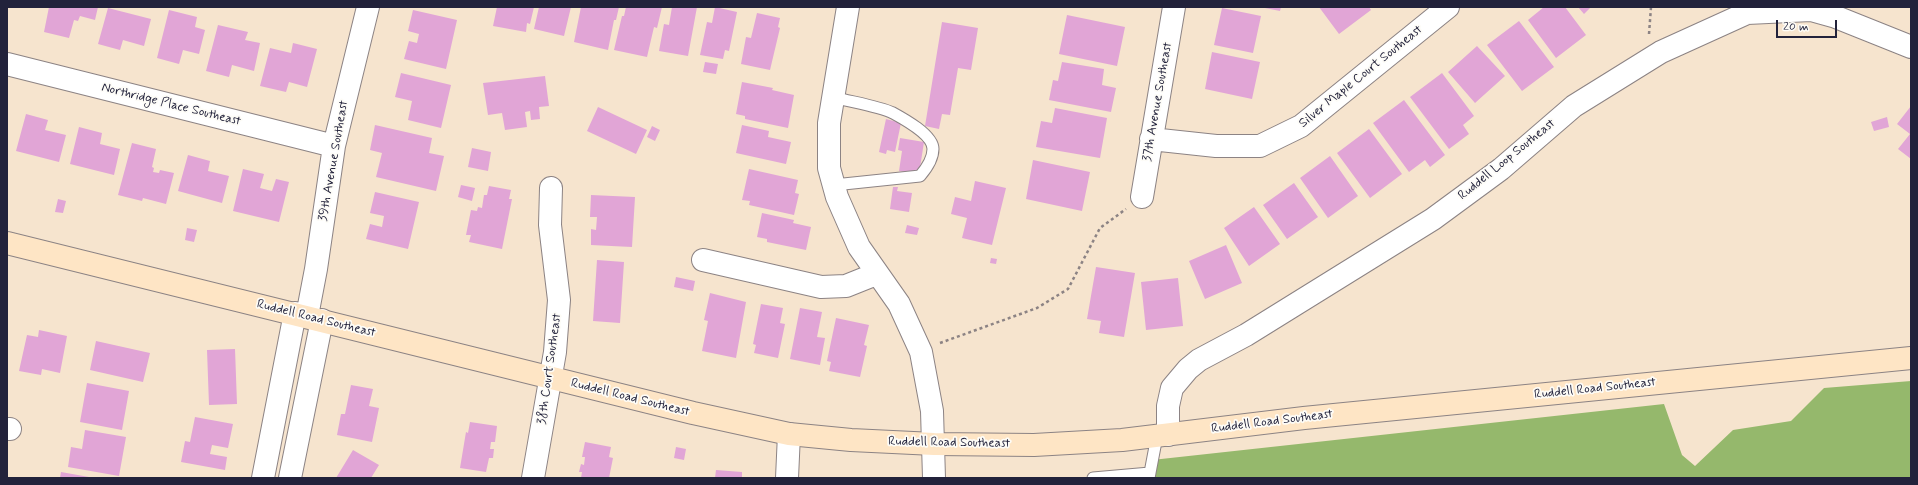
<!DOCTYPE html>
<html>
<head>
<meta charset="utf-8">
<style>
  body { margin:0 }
  #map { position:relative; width:1918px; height:485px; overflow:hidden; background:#f6e4ce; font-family:Mynerve,sans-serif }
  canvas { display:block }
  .frame { position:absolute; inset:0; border:8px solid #22223b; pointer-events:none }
  .scale { position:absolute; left:1776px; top:20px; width:61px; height:18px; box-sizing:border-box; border:2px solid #22223b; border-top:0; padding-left:5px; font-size:12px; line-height:14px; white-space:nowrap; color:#22223b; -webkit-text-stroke:3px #fdfcf7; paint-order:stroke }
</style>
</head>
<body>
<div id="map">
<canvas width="1918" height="485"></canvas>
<div class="frame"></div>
<div class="scale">20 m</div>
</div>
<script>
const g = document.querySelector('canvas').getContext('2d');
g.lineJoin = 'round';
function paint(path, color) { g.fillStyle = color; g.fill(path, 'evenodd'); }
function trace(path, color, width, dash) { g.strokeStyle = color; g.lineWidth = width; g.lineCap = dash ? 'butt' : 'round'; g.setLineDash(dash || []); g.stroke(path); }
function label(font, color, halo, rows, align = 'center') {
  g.font = font + ' Mynerve,sans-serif'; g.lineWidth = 3.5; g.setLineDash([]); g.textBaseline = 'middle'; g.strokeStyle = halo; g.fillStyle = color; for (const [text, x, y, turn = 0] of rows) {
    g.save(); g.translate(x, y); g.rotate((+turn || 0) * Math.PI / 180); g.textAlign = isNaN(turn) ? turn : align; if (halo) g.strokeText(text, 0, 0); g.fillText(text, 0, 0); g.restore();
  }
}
paint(new Path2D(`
  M 1911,381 L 1911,478 L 1149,478 L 1152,460 L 1664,404 L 1682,455 L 1695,466 L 1733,430 L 1791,421 L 1824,388 Z`), '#95b86c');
paint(new Path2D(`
  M 49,7 L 98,7 L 95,20 L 80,16 L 78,21 L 74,20 L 69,38 L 44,32 Z
  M 497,7 L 534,7 L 530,24 L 527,23 L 526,32 L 493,26 Z
  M 539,7 L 571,7 L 564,36 L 534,29 Z
  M 581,7 L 619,7 L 616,20 L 614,20 L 608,50 L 574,42 Z
  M 626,7 L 662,7 L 657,28 L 654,27 L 647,57 L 614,50 L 622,16 L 624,16 Z
  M 672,7 L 697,7 L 688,56 L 659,51 L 664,24 L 669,25 Z
  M 715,7 L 737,12 L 729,51 L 725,50 L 723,59 L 700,55 L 707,22 L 712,23 Z
  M 1260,7 L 1281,7 L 1280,11 Z
  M 1319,7 L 1369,7 L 1371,10 L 1339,34 Z
  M 1544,7 L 1565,7 L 1586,35 L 1556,58 L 1528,20 Z
  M 1578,7 L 1591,7 L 1584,14 Z
  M 108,8 L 151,19 L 144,46 L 123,40 L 120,50 L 98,44 Z
  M 1222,8 L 1261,16 L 1253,53 L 1214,45 Z
  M 169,10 L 197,17 L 195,27 L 205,30 L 199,54 L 183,50 L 179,64 L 157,58 Z
  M 413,10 L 457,20 L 446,69 L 404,59 L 409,41 L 417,43 L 419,34 L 408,31 Z
  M 757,13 L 780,18 L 778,27 L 780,28 L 770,70 L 741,64 L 746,37 L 751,38 Z
  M 1067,15 L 1125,27 L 1117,66 L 1059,54 Z
  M 1519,21 L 1554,67 L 1522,91 L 1487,45 Z
  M 942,22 L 978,28 L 971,70 L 958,68 L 950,115 L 942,114 L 939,129 L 925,126 Z
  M 218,25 L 248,32 L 245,40 L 260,43 L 254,71 L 232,65 L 229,77 L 206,71 Z
  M 293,43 L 317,49 L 307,87 L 289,82 L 286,92 L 260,86 L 270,48 L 291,53 Z
  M 1477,46 L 1505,76 L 1475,103 L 1448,72 Z
  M 1212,52 L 1260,62 L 1252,99 L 1205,89 Z
  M 705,62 L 718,64 L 716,74 L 703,72 Z
  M 1062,62 L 1104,69 L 1102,85 L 1116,88 L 1111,112 L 1049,100 L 1053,80 L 1058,81 Z
  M 401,73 L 451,85 L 441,128 L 408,120 L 412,101 L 395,97 Z
  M 1442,73 L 1474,116 L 1463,125 L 1469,134 L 1449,149 L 1410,97 Z
  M 545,76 L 549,106 L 539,107 L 540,119 L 531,120 L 530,111 L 525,112 L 527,127 L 505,130 L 502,113 L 488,115 L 483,83 Z
  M 742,82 L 773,88 L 772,90 L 794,95 L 788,128 L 745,119 L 745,116 L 736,114 Z
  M 1404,100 L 1445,155 L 1430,167 L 1425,160 L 1409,172 L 1373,123 Z
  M 1911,106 L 1911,159 L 1898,149 L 1910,134 L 1897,124 Z
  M 598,107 L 647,130 L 636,154 L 587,131 Z
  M 1055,108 L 1107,118 L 1100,158 L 1036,147 L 1041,121 L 1052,123 Z
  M 26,114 L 48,120 L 45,130 L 66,135 L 59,162 L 16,151 Z
  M 1887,117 L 1889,127 L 1874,131 L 1871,122 Z
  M 886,119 L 901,123 L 895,152 L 887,150 L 886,154 L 879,152 Z
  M 375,125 L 432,138 L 429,153 L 444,156 L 436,191 L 376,177 L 382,153 L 370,150 Z
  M 742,125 L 769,131 L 768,137 L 791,142 L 786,164 L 736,153 Z
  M 652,126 L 660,130 L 655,141 L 647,137 Z
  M 79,127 L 102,133 L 100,144 L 120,149 L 114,175 L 70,164 Z
  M 1369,129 L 1402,174 L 1370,198 L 1337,153 Z
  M 900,138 L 924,142 L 919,174 L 899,171 L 902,151 L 898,150 Z
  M 132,143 L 156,149 L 152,167 L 154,168 L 153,172 L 159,173 L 160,170 L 174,173 L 166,204 L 143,198 L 142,201 L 118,195 Z
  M 472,148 L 491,152 L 488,171 L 468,167 Z
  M 188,155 L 210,161 L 208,171 L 229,176 L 222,203 L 178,191 Z
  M 1330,156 L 1358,196 L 1328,218 L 1300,178 Z
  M 1033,160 L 1090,172 L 1082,211 L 1026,199 Z
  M 243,169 L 264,174 L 260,188 L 272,191 L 276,179 L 289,182 L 279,222 L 233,211 Z
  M 749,169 L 798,180 L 795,193 L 799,194 L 794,215 L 749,205 L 750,201 L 742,200 Z
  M 975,181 L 1006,188 L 992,245 L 962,238 L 967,218 L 951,214 L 955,197 L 971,201 Z
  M 1294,183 L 1318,217 L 1287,239 L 1263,205 Z
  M 461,185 L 475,188 L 472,201 L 458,197 Z
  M 489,186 L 511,190 L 509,199 L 512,199 L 502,249 L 469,242 L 471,235 L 466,235 L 471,210 L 477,211 L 478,207 L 482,208 L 484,195 L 487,195 Z
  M 893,187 L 898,187 L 897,191 L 912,193 L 909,212 L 890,209 Z
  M 375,192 L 419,202 L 408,249 L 366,239 L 370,224 L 382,227 L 384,216 L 370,213 Z
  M 591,195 L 635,197 L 632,247 L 591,245 L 591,229 L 596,230 L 597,217 L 590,217 Z
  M 58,199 L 66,201 L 63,213 L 55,212 Z
  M 1254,207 L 1280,244 L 1249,266 L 1224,228 Z
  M 762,213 L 794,220 L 793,223 L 811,227 L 806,250 L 767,242 L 767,239 L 757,237 Z
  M 907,225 L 919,228 L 917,235 L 905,233 Z
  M 187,228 L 197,230 L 194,242 L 185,240 Z
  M 1226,245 L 1242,283 L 1205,299 L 1189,261 Z
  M 991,258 L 997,259 L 996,264 L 990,263 Z
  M 597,260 L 624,262 L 620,323 L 593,321 Z
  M 1096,267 L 1135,273 L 1124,337 L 1099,333 L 1101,321 L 1087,319 Z
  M 676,277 L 695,281 L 693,291 L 674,287 Z
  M 1178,278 L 1183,326 L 1146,330 L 1141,282 Z
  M 710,293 L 746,302 L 736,358 L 702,351 L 708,321 L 704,320 Z
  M 761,304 L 783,308 L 780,323 L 785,324 L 778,358 L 754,353 L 756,345 L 753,344 Z
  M 800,308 L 822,312 L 817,337 L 825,338 L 820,365 L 790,359 Z
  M 836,318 L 869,325 L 864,345 L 867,346 L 860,377 L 829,371 L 831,362 L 827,361 Z
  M 39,330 L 67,336 L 60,373 L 42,369 L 41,375 L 19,371 L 27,335 L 38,337 Z
  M 96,341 L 150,353 L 143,382 L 90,370 Z
  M 235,349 L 237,404 L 209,405 L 207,350 Z
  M 87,383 L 129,391 L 122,430 L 80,422 Z
  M 351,385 L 373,389 L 369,406 L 379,408 L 372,442 L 337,435 L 341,414 L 345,414 Z
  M 195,417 L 233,424 L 228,448 L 212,445 L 210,454 L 227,457 L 225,470 L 181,462 L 185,441 L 190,442 Z
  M 470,422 L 497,426 L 495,442 L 491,442 L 490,449 L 494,449 L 493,458 L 489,458 L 486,472 L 460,468 L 466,432 L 468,433 Z
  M 85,430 L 126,437 L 119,476 L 68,467 L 71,447 L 82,449 Z
  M 585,442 L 611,447 L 609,457 L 613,458 L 609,478 L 581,478 L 582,472 L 579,472 L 581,464 L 584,465 L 585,457 L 582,457 Z
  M 676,447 L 686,449 L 684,460 L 674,458 Z
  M 353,450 L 379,465 L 371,478 L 336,478 Z
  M 716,470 L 742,472 L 742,478 L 715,478 Z
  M 61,472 L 89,477 L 89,478 L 60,478 Z`), '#e1a5d6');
const service = new Path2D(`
  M 833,97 C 851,102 878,106 893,113 C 904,119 933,135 933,149 C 933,159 926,169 920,176 L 834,185
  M 1093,478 L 1150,473
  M 1149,478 L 1157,436`);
const minor = new Path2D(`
  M 848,7 L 829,123 L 829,168 L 837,197 L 859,247 L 899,304 L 921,352 L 932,411 L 934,478
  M 7,64 L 334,146
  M 1151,139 L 1216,146 L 1260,146 L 1301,126 L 1448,7
  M 1142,197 L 1174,7
  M 703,260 L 821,287 L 846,286 L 876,274
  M 307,316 L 316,269 L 334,146 L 368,7
  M 7,429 L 10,429
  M 1168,435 L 1168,406 L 1172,388 L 1188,369 L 1199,360 L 1246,335 L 1433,219 L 1501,169 L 1574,106 L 1661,52 L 1747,13 L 1811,10 L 1836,17 L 1911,47
  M 263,478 L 295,313
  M 290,478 L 322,320
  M 533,478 L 555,352 L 559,300 L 550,225 L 551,188
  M 787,478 L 789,434`);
const secondary = new Path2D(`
  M 7,243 L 693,413 L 789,434 L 851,440 L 934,444 L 1034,445 L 1122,440 L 1304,418 L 1911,358`);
trace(service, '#8c8384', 13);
trace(minor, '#8c8384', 24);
trace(secondary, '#8c8384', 24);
trace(new Path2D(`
  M 1649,34 L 1651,7
  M 940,343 L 1037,308 L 1068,289 L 1100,228 L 1126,209`), '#8c8384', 2.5, [3, 3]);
trace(service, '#fff', 11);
trace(minor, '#fff', 22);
trace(secondary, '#fee5c5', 22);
label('13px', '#22223b', '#fdfcf7', [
  ["Silver Maple Court Southeast",1361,77,-39],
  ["37th Avenue Southeast",1158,102,-80],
  ["Northridge Place Southeast",171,105,14],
  ["Ruddell Loop Southeast",1507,160,-39],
  ["39th Avenue Southeast",334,161,-80],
  ["Ruddell Road Southeast",316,319,14],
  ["38th Court Southeast",550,369,-82],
  ["Ruddell Road Southeast",1595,389,-6],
  ["Ruddell Road Southeast",630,398,14],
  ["Ruddell Road Southeast",1272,422,-7],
  ["Ruddell Road Southeast",949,443,1]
]);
</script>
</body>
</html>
